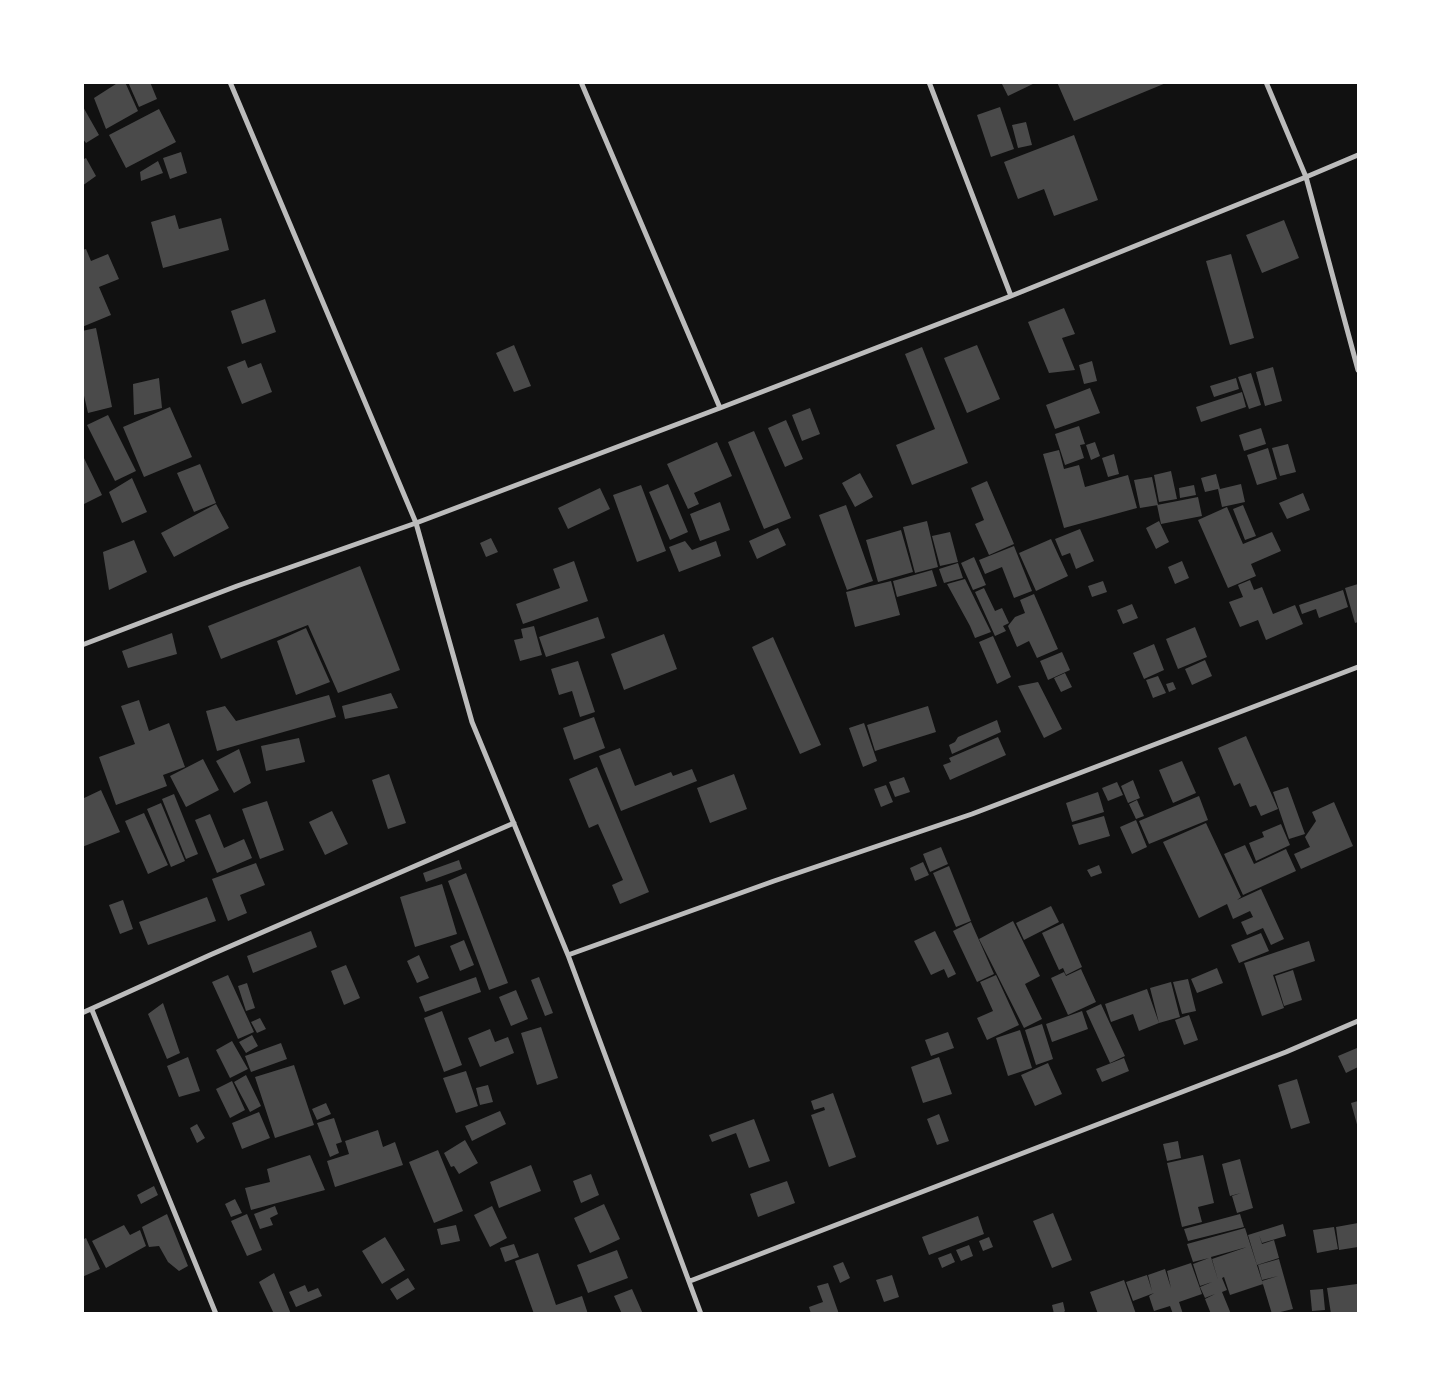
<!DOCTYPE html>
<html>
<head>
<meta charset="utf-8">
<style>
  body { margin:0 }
  #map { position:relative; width:1441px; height:1396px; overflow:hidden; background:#111; font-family:Raleway,sans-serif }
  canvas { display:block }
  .frame { position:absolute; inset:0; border:84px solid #fff; pointer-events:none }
</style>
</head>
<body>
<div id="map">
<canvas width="1441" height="1396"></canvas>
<div class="frame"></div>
</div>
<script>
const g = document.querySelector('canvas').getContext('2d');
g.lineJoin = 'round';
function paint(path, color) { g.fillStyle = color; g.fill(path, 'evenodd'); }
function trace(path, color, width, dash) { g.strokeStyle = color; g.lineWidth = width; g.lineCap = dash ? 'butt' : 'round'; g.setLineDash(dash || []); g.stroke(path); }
paint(new Path2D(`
  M 119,82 L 125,82 L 138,111 L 106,129 L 94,98 Z
  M 128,82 L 150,82 L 157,99 L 139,107 Z
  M 1001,82 L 1037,82 L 1008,96 Z
  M 1057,82 L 1166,82 L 1166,83 L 1074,121 Z
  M 82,105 L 99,135 L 86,143 L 82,138 Z
  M 1000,107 L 1014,149 L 991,157 L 977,115 Z
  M 159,109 L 176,142 L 126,168 L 109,135 Z
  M 1026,122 L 1032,145 L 1018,148 L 1012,125 Z
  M 1074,135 L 1098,200 L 1054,216 L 1044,189 L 1018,199 L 1004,162 Z
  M 181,152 L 187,173 L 170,179 L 163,158 Z
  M 86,158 L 96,176 L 82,186 L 82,160 Z
  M 158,161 L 163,173 L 141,181 L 140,172 Z
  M 175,215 L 179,229 L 221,218 L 229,250 L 163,268 L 151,222 Z
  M 1284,220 L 1299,258 L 1262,273 L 1246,235 Z
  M 86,249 L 91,261 L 108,254 L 119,279 L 99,287 L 111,315 L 82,327 L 82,250 Z
  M 1231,254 L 1254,338 L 1230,345 L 1206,261 Z
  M 265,299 L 276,332 L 242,344 L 231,311 Z
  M 1064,308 L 1075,334 L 1062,338 L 1075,370 L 1049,373 L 1028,322 Z
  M 96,328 L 112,407 L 88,413 L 82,387 L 82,331 Z
  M 514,345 L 531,386 L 514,392 L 496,353 Z
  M 977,345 L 1000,399 L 967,413 L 944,358 Z
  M 922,347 L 968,463 L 912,485 L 896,445 L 935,429 L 905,354 Z
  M 245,360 L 248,368 L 261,363 L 272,392 L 242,404 L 227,367 Z
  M 1092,361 L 1097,381 L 1084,384 L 1079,365 Z
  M 1273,367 L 1282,401 L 1265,406 L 1256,372 Z
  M 1251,373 L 1261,405 L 1249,409 L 1238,377 Z
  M 159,378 L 162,408 L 134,415 L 133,384 Z
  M 1236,378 L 1239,389 L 1214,397 L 1210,386 Z
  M 1090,388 L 1100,413 L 1055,429 L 1046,405 Z
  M 1242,392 L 1246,407 L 1201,422 L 1196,407 Z
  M 170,407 L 192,457 L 144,477 L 123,427 Z
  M 810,408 L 820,434 L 802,441 L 792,415 Z
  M 108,415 L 136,471 L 115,481 L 87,425 Z
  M 786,420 L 803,459 L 785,467 L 768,428 Z
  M 1079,426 L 1085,444 L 1080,445 L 1084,458 L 1065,465 L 1055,434 Z
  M 1261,428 L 1266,444 L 1244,451 L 1239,435 Z
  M 754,431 L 791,518 L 764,529 L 728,442 Z
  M 717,442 L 732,476 L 694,493 L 699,504 L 688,509 L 667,464 Z
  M 1095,442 L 1100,456 L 1091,460 L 1086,445 Z
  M 1288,444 L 1296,472 L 1280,476 L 1272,448 Z
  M 1268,448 L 1277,479 L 1257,485 L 1247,455 Z
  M 1059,450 L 1064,469 L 1079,465 L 1085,487 L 1128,475 L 1137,508 L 1064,528 L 1043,454 Z
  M 82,454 L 102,495 L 82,505 Z
  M 1114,454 L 1119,474 L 1108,477 L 1102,458 Z
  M 200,464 L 216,503 L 194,512 L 177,473 Z
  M 1171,471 L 1177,499 L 1159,502 L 1154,475 Z
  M 860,473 L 873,497 L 855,507 L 842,483 Z
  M 1216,474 L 1220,489 L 1241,484 L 1245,502 L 1222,507 L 1218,489 L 1205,492 L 1201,478 Z
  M 1152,477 L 1158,505 L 1140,508 L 1134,480 Z
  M 132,478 L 147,512 L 122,523 L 109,492 Z
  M 987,481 L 1014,544 L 989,555 L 975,524 L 984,520 L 971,488 Z
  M 668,484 L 688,532 L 670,540 L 649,492 Z
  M 641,485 L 666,551 L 637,562 L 613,495 Z
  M 1194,485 L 1196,495 L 1180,498 L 1179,488 Z
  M 600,488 L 610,509 L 568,529 L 558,508 Z
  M 1303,493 L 1310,510 L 1287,519 L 1279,503 Z
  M 1198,497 L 1202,516 L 1161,524 L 1157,505 Z
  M 720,502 L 730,530 L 700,541 L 690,514 Z
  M 216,504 L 229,528 L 174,557 L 161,533 Z
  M 846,505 L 873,581 L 847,590 L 819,515 Z
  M 1243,505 L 1256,536 L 1245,540 L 1233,509 Z
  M 1227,507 L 1243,544 L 1272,532 L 1281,551 L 1251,564 L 1256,576 L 1228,588 L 1198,520 Z
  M 927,521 L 938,567 L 915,573 L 903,527 Z
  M 1159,521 L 1169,542 L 1156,549 L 1146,528 Z
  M 778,528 L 786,545 L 757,559 L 749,541 Z
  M 1080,529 L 1094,561 L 1076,569 L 1070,553 L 1062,556 L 1055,539 Z
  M 901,530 L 913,572 L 878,582 L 866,540 Z
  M 950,532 L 958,562 L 940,566 L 932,536 Z
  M 491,538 L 498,552 L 486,557 L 480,543 Z
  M 1051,539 L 1068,576 L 1036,591 L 1019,553 Z
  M 134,540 L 147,572 L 109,590 L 103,552 Z
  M 685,541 L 692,550 L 716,541 L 721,556 L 679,572 L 669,547 Z
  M 1014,546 L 1032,591 L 1014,598 L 1002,567 L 985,574 L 979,560 Z
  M 974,557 L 986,585 L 973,590 L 961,563 Z
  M 574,561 L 588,601 L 523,624 L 516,604 L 560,588 L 553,569 Z
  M 1182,561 L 1189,578 L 1175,584 L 1168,567 Z
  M 958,563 L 963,578 L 944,583 L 939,569 Z
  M 360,566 L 400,670 L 338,693 L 308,625 L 221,659 L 208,626 Z
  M 932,570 L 937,586 L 897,597 L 893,581 Z
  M 965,579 L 991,632 L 975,638 L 970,626 L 947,584 Z
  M 1250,580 L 1254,590 L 1262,587 L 1273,614 L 1295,605 L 1303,624 L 1266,640 L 1258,620 L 1240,627 L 1229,602 L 1243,597 L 1238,585 Z
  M 891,581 L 900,615 L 855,627 L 846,592 Z
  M 1103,581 L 1107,592 L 1092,597 L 1088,586 Z
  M 1358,584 L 1358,622 L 1355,623 L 1345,588 Z
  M 984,588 L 995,611 L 1002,608 L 1009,623 L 1003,626 L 1006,631 L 995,636 L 975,592 Z
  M 1343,590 L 1348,607 L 1319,618 L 1316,609 L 1302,614 L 1299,605 Z
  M 1034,594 L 1058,649 L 1037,658 L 1029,641 L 1017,647 L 1008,626 L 1015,617 L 1025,613 L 1020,600 Z
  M 1132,604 L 1138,618 L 1123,624 L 1117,610 Z
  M 598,617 L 605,638 L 546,657 L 539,637 Z
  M 534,626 L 542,655 L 520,661 L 514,640 L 523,638 L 521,629 Z
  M 1195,627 L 1207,657 L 1178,669 L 1166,639 Z
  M 306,628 L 330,682 L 296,695 L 277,641 Z
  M 172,633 L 177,654 L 128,668 L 122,651 Z
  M 664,634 L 677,669 L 624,690 L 611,654 Z
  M 993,636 L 1011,677 L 997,684 L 979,642 Z
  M 773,637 L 821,745 L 800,754 L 752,647 Z
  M 1154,644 L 1164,670 L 1144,679 L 1133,653 Z
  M 1062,652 L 1070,670 L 1048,680 L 1040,661 Z
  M 1205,660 L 1212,676 L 1192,685 L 1185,669 Z
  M 578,661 L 595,712 L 580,717 L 572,691 L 559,695 L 551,669 Z
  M 1065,673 L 1072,687 L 1061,692 L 1054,678 Z
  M 1158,676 L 1166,693 L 1153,698 L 1146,680 Z
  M 1038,682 L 1062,729 L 1044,738 L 1018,686 Z
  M 1173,682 L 1176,689 L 1169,692 L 1166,684 Z
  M 391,693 L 398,708 L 345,719 L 342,706 Z
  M 329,695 L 336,717 L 217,751 L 206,711 L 225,706 L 236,721 Z
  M 139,700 L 149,731 L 169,723 L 185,767 L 163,775 L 167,786 L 116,805 L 99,757 L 135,744 L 121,706 Z
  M 928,706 L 936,732 L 875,751 L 867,725 Z
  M 594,717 L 605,748 L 574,760 L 563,728 Z
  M 997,720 L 1001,732 L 952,754 L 949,745 L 955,742 L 958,737 Z
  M 864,723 L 877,761 L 863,767 L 849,728 Z
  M 1246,736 L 1278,809 L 1261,816 L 1256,805 L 1250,807 L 1240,783 L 1234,786 L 1218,748 Z
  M 998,737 L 1006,755 L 950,780 L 943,765 L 951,762 L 949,758 Z
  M 299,738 L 305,762 L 266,771 L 261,746 Z
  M 620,748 L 635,786 L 671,772 L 673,776 L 692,769 L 697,781 L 621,811 L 599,756 Z
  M 239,749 L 251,783 L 234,793 L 216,761 Z
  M 203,759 L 219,790 L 186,807 L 170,776 Z
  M 1182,761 L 1196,793 L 1173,803 L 1159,770 Z
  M 597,767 L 649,892 L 620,904 L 612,885 L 623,880 L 598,824 L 589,828 L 569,779 Z
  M 389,774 L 406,823 L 388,829 L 372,780 Z
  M 734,774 L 747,809 L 710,823 L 697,788 Z
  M 904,777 L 910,792 L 895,797 L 889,782 Z
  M 1133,780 L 1140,798 L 1128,803 L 1121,786 Z
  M 1117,782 L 1123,795 L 1108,801 L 1102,788 Z
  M 886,785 L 893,802 L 881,807 L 874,789 Z
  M 1288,787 L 1305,834 L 1289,839 L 1273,792 Z
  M 101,790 L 120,832 L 82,847 L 82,799 Z
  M 1098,792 L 1104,812 L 1072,822 L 1066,803 Z
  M 174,794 L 198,854 L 186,859 L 162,799 Z
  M 1199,796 L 1208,820 L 1149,844 L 1139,821 Z
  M 1137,800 L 1144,816 L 1136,819 L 1129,804 Z
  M 267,801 L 284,850 L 260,859 L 242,809 Z
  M 1334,802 L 1353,846 L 1301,869 L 1294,854 L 1310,847 L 1305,837 L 1316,821 L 1312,812 Z
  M 161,803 L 185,861 L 171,867 L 147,809 Z
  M 332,811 L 348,844 L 325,855 L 309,822 Z
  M 144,813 L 168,865 L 148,874 L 125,821 Z
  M 210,814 L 224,848 L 244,839 L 252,858 L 217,873 L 195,820 Z
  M 1104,816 L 1110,836 L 1079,845 L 1072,825 Z
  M 1136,820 L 1147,847 L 1132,854 L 1120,827 Z
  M 1206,823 L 1241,897 L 1237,900 L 1261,889 L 1284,939 L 1271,945 L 1263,928 L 1247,935 L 1241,922 L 1253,917 L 1250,911 L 1233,919 L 1227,904 L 1199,918 L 1163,842 Z
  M 1281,824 L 1290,845 L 1256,861 L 1249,843 L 1264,837 L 1262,832 Z
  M 1245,845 L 1254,864 L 1286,849 L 1296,871 L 1243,895 L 1224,854 Z
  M 941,847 L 948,864 L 930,872 L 923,854 Z
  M 459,860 L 462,869 L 426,882 L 423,873 Z
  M 923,862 L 929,875 L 915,881 L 910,868 Z
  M 256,863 L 265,885 L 240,895 L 247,913 L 228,921 L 212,879 Z
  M 1099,865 L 1102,873 L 1091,877 L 1087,870 Z
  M 949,866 L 971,921 L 956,927 L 933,873 Z
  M 466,873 L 508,983 L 489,990 L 448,881 Z
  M 442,884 L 457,934 L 415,947 L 400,897 Z
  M 207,897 L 216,921 L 148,945 L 139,922 Z
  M 123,900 L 133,929 L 120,934 L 109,905 Z
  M 1051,906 L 1059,922 L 1024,940 L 1016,923 Z
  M 1013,921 L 1040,976 L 1025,984 L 1042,1019 L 1024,1028 L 979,939 Z
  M 971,922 L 994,974 L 977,982 L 953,931 Z
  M 1063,923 L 1082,967 L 1066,975 L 1063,968 L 1059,970 L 1042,933 Z
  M 311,931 L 317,947 L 253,973 L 247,956 Z
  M 935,931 L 956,974 L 948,978 L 944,969 L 931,975 L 914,941 Z
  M 1261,933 L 1269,951 L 1239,963 L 1231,945 Z
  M 464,940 L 474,965 L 460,971 L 450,946 Z
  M 1309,941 L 1315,961 L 1273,975 L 1284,1008 L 1262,1016 L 1244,963 Z
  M 419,955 L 429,978 L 417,983 L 407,961 Z
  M 346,965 L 360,998 L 344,1005 L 331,971 Z
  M 1217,968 L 1223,983 L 1197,993 L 1191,979 Z
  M 1081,969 L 1096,1002 L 1068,1015 L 1051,978 L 1064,972 L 1066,976 Z
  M 1293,970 L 1302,1000 L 1284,1006 L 1275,976 Z
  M 228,975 L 254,1032 L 238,1039 L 212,982 Z
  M 996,975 L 1019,1025 L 987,1040 L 977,1018 L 993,1011 L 980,982 Z
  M 476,977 L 481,992 L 425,1012 L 419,997 Z
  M 539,977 L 553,1013 L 545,1016 L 531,980 Z
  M 1188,979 L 1196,1011 L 1182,1014 L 1173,982 Z
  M 1171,982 L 1180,1017 L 1159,1023 L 1150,988 Z
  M 247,983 L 255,1008 L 246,1011 L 238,986 Z
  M 1147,989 L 1159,1023 L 1139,1031 L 1133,1014 L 1111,1022 L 1105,1004 Z
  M 516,990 L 528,1019 L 511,1026 L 499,997 Z
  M 163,1003 L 180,1053 L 167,1059 L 148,1014 Z
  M 1101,1004 L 1125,1056 L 1110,1063 L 1086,1011 Z
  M 442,1011 L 462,1065 L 444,1072 L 424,1018 Z
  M 1082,1011 L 1088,1029 L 1052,1042 L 1046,1024 Z
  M 1189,1015 L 1198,1040 L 1184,1045 L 1175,1020 Z
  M 260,1018 L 266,1029 L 257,1033 L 251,1022 Z
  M 1042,1024 L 1053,1059 L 1036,1065 L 1025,1030 Z
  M 541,1027 L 558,1078 L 537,1085 L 521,1033 Z
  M 490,1029 L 495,1042 L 508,1037 L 514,1053 L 480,1067 L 468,1038 Z
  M 1020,1030 L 1032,1068 L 1008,1076 L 996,1038 Z
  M 948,1032 L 954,1048 L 931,1056 L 925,1040 Z
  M 252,1035 L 258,1046 L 246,1053 L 239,1042 Z
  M 232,1041 L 248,1069 L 230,1078 L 216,1050 Z
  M 281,1043 L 287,1059 L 251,1072 L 245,1056 Z
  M 1357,1048 L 1358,1067 L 1346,1073 L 1338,1056 Z
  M 188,1057 L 200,1091 L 179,1097 L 167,1066 Z
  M 939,1057 L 952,1094 L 923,1103 L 911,1067 Z
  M 1124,1058 L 1129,1071 L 1102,1082 L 1096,1069 Z
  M 1048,1063 L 1062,1094 L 1035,1106 L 1021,1075 Z
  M 294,1065 L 314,1125 L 275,1138 L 255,1077 Z
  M 466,1071 L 478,1106 L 456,1113 L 443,1078 Z
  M 246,1075 L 261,1106 L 250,1112 L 234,1082 Z
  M 1297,1079 L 1310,1123 L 1291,1129 L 1278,1085 Z
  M 232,1081 L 245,1110 L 230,1118 L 216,1089 Z
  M 488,1085 L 493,1102 L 480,1105 L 476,1088 Z
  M 833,1093 L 856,1157 L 829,1167 L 811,1115 L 825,1110 L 824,1107 L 814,1110 L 811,1101 Z
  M 1358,1101 L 1358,1128 L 1351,1103 Z
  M 326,1103 L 331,1114 L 317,1120 L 312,1109 Z
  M 500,1111 L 506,1124 L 472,1141 L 465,1126 Z
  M 259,1112 L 270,1138 L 242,1149 L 232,1123 Z
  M 939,1114 L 949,1141 L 937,1145 L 927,1119 Z
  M 334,1118 L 342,1142 L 336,1144 L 339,1153 L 330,1157 L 317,1123 Z
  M 754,1119 L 770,1161 L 749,1168 L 736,1133 L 712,1142 L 709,1135 Z
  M 197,1124 L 205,1138 L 197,1143 L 190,1128 Z
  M 378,1130 L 383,1147 L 395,1142 L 403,1165 L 335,1187 L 327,1161 L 349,1154 L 345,1141 Z
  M 465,1140 L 478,1163 L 459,1174 L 454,1166 L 451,1167 L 444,1153 Z
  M 1178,1141 L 1181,1158 L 1167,1161 L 1163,1144 Z
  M 438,1150 L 463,1211 L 434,1223 L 409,1162 Z
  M 310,1155 L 325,1190 L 251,1210 L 245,1188 L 270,1182 L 267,1169 Z
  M 1203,1155 L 1214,1203 L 1198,1207 L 1202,1222 L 1182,1227 L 1167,1163 Z
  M 1240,1159 L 1253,1208 L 1237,1213 L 1232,1196 L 1241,1193 L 1230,1196 L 1222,1164 Z
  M 531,1165 L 541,1191 L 499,1208 L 490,1182 Z
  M 591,1174 L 599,1195 L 581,1203 L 573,1181 Z
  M 787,1181 L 795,1203 L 758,1217 L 750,1194 Z
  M 154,1186 L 158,1195 L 141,1204 L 137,1195 Z
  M 235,1199 L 242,1213 L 231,1217 L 225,1204 Z
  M 604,1204 L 620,1239 L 590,1253 L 574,1218 Z
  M 275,1206 L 278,1214 L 270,1218 L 273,1225 L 260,1229 L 254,1214 Z
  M 492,1206 L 507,1238 L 490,1247 L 474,1215 Z
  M 1053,1213 L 1072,1260 L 1052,1268 L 1033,1221 Z
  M 167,1214 L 188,1266 L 179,1271 L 168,1262 L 159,1246 L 149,1247 L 142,1227 Z
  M 247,1214 L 262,1250 L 247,1256 L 231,1221 Z
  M 1240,1214 L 1244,1227 L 1188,1241 L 1184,1229 Z
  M 978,1216 L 984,1234 L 929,1255 L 922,1237 Z
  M 1358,1223 L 1358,1247 L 1339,1250 L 1336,1227 Z
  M 1283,1224 L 1286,1236 L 1262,1243 L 1259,1235 L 1262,1244 L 1274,1240 L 1279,1258 L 1257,1265 L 1248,1235 Z
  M 124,1225 L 130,1235 L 140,1230 L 146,1246 L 106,1268 L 92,1241 Z
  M 456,1225 L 460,1241 L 441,1245 L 437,1229 Z
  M 1334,1227 L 1338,1249 L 1317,1253 L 1313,1230 Z
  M 1245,1228 L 1263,1284 L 1230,1295 L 1224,1277 L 1222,1278 L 1227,1290 L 1222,1292 L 1231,1314 L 1211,1314 L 1205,1299 L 1215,1294 L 1205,1298 L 1200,1287 L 1212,1282 L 1200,1286 L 1193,1264 L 1209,1258 L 1193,1262 L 1187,1244 ZM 1247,1247 L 1212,1259 L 1218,1280 L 1211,1257 Z
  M 385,1237 L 405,1270 L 382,1284 L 362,1251 Z
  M 989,1237 L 993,1247 L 983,1251 L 979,1241 Z
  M 86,1238 L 100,1269 L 82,1277 L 82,1240 Z
  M 514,1244 L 519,1257 L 505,1262 L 500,1248 Z
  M 969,1245 L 973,1256 L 961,1261 L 956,1250 Z
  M 617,1250 L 628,1278 L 588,1293 L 577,1265 Z
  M 538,1253 L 556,1305 L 582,1296 L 588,1314 L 534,1314 L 515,1261 Z
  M 951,1253 L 955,1262 L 942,1268 L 938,1258 Z
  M 1279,1259 L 1293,1309 L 1272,1314 L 1262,1281 L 1278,1276 L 1262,1280 L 1258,1265 Z
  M 843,1262 L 850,1278 L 840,1283 L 833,1266 Z
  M 1191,1263 L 1202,1294 L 1179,1302 L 1183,1314 L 1173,1314 L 1170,1306 L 1154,1311 L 1149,1296 L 1154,1293 L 1133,1301 L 1126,1282 L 1147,1275 L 1152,1291 L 1148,1275 L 1165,1269 L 1171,1288 L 1167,1271 Z
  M 274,1273 L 291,1314 L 274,1314 L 259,1282 Z
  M 892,1275 L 899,1297 L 884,1302 L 876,1280 Z
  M 408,1278 L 415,1289 L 397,1300 L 390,1289 Z
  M 1124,1280 L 1136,1314 L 1098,1314 L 1090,1292 Z
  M 828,1283 L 839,1314 L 811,1314 L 809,1307 L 823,1302 L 817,1286 Z
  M 1357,1284 L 1358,1314 L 1331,1314 L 1327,1288 Z
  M 305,1285 L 308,1292 L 318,1288 L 322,1296 L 296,1307 L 289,1292 Z
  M 632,1289 L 643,1314 L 622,1314 L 614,1296 Z
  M 1323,1289 L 1325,1310 L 1312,1311 L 1310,1290 Z
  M 1063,1302 L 1065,1311 L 1062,1314 L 1054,1314 L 1052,1305 Z`), '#4a4a4a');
trace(new Path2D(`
  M 230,82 L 416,523 L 472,722 L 568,955 L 701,1314
  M 581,82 L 720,408
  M 929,82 L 1011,296
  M 1266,82 L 1306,177 L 1358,370
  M 82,645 L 237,586 L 416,523 L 720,408 L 1011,296 L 1306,177 L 1358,155
  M 568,955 L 774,881 L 972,814 L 1358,667
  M 92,1010 L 216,1314
  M 82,1013 L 210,955 L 514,823
  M 690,1281 L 1286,1052 L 1358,1021`), '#bcbcbc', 5);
</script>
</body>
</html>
